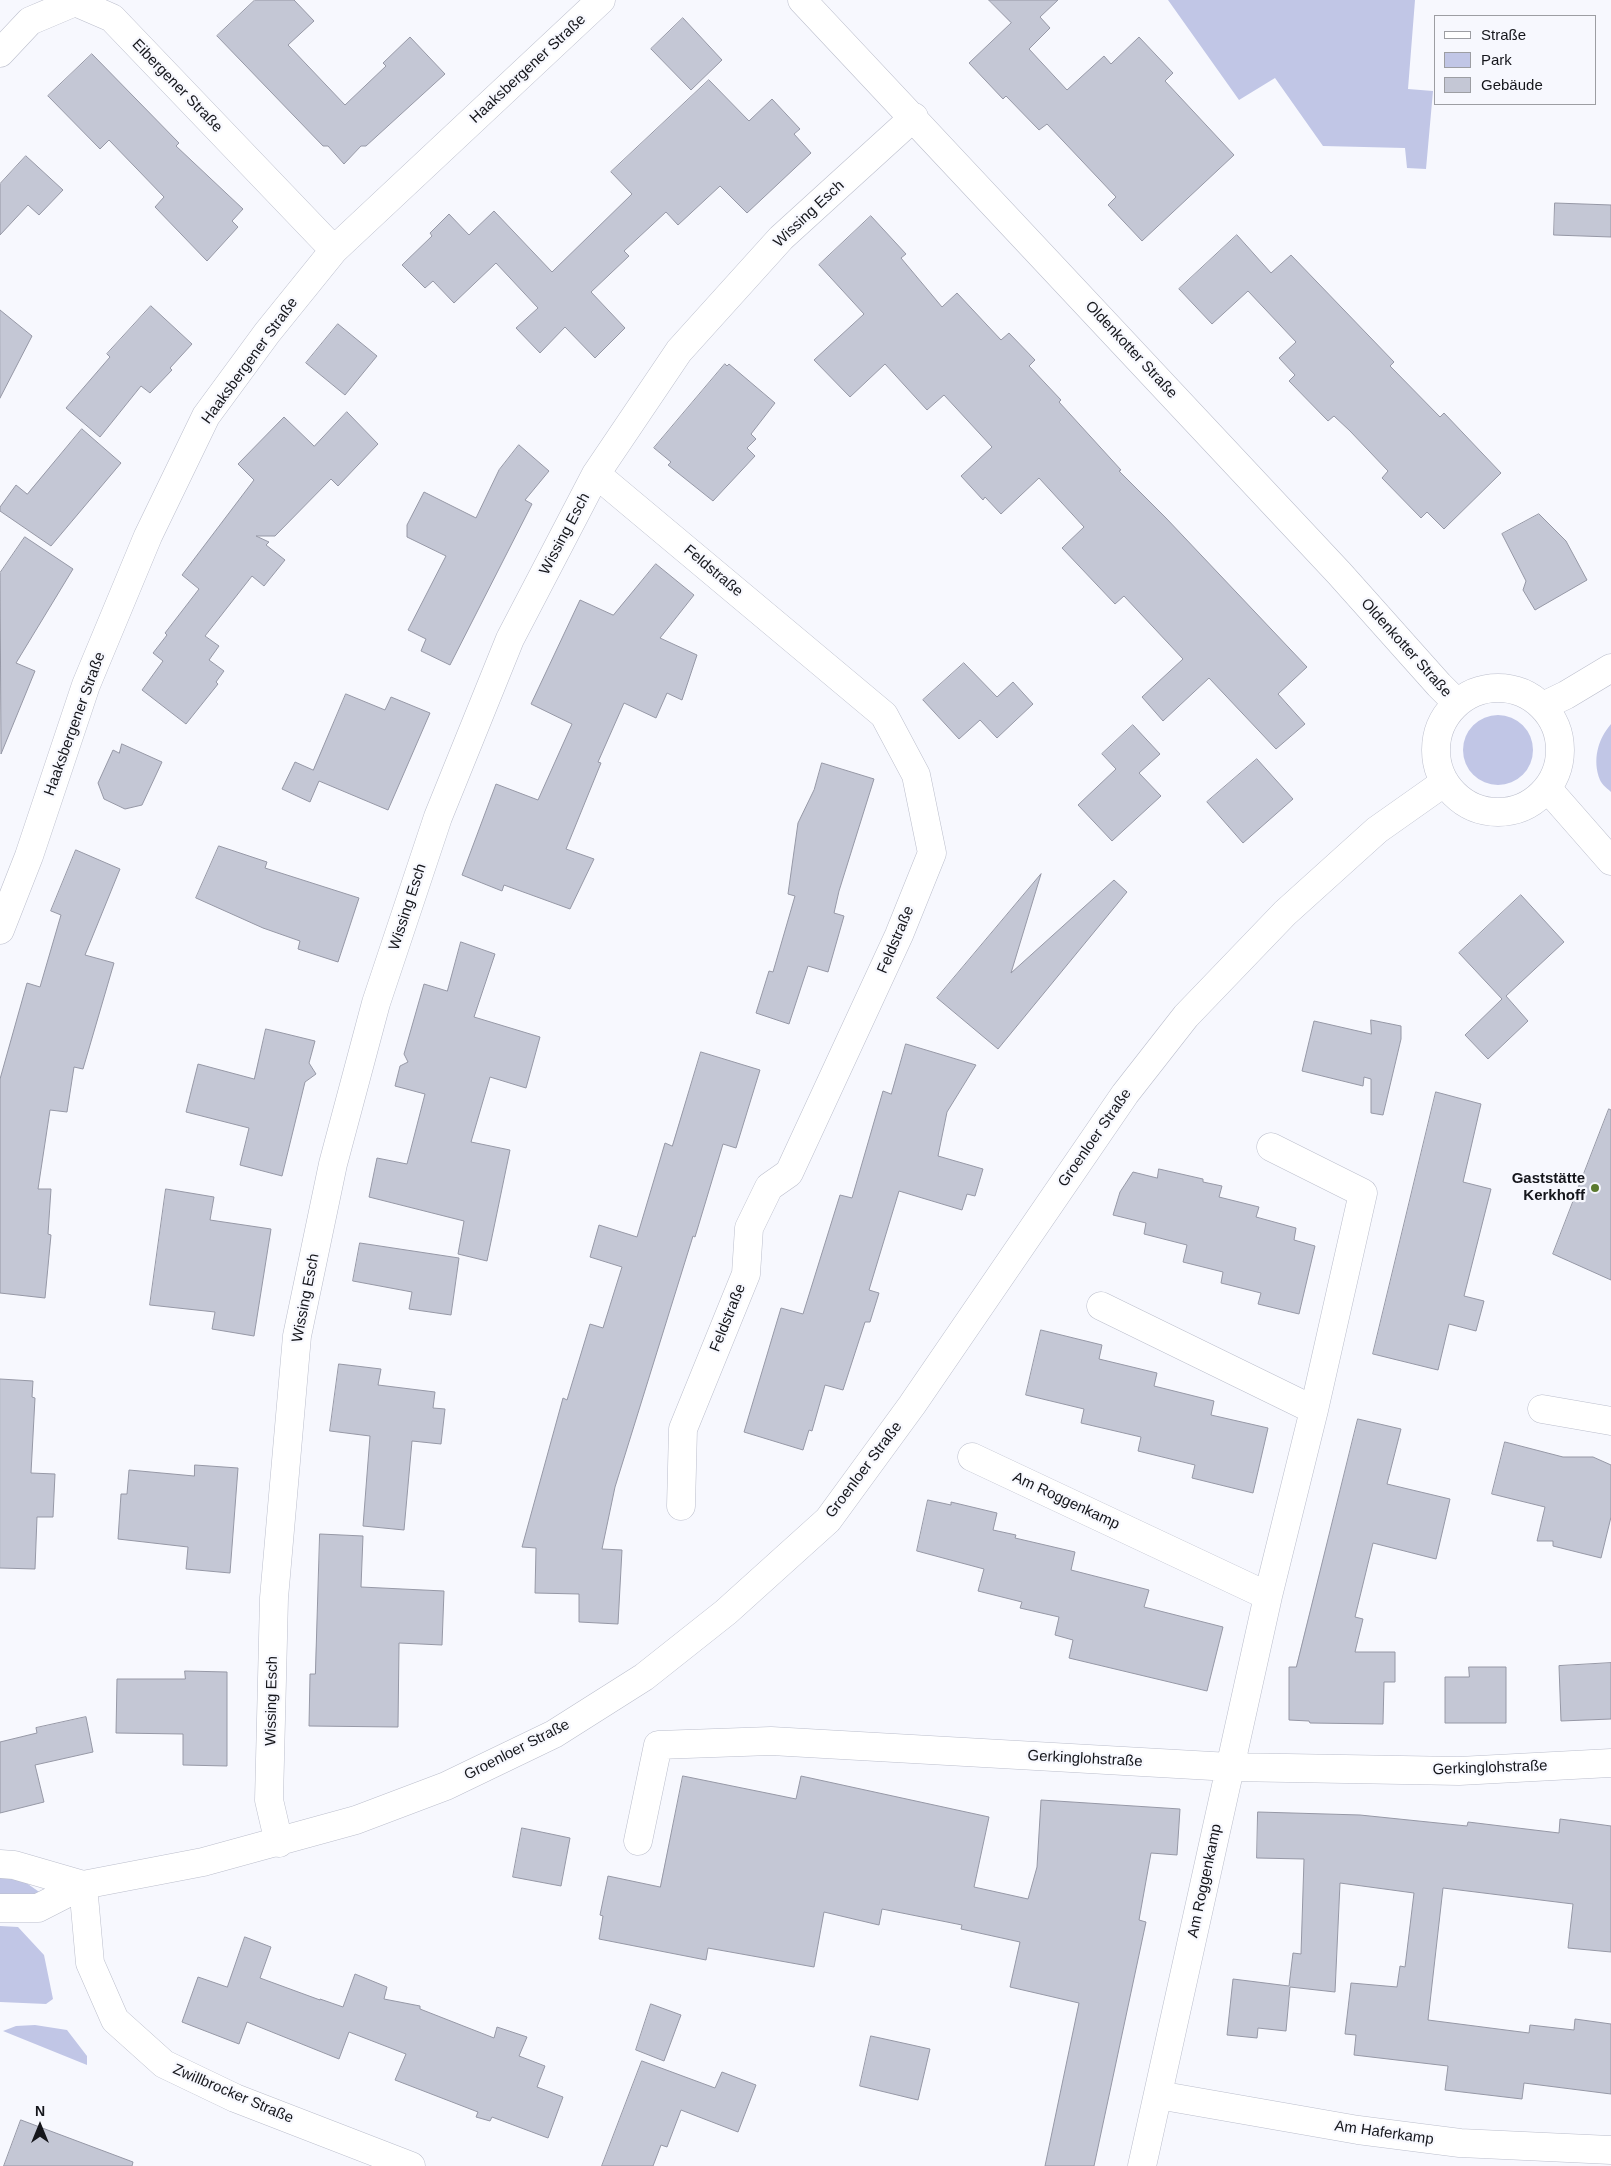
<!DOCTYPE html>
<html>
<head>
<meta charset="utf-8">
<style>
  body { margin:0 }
  #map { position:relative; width:1611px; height:2166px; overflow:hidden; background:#f7f8fe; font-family:Arial,sans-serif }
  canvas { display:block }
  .legend { position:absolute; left:1434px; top:15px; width:162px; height:90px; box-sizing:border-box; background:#f7f8fe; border:1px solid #9d9ea3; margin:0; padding:6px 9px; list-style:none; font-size:15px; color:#15161b }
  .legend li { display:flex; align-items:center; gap:10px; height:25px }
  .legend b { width:25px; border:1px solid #9d9ea3 }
  .north { position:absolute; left:15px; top:2101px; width:50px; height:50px; -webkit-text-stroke:4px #f7f8fe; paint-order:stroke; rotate:0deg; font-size:14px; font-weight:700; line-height:20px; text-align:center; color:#15161b }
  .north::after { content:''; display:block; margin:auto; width:18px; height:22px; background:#15161b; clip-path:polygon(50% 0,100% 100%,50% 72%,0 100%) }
</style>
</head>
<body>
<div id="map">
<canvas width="1611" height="2166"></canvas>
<ul class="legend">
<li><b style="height:6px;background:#fff"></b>Straße</li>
<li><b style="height:14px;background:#c1c6e6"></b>Park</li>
<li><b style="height:14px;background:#c4c7d5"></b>Gebäude</li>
</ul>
<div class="north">N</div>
</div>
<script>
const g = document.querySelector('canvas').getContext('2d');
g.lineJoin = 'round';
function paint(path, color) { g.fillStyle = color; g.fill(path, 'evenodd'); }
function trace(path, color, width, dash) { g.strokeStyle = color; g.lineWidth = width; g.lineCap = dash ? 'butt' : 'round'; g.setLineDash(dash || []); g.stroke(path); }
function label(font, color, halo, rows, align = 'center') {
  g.font = font + ' Arial,sans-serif'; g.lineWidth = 4.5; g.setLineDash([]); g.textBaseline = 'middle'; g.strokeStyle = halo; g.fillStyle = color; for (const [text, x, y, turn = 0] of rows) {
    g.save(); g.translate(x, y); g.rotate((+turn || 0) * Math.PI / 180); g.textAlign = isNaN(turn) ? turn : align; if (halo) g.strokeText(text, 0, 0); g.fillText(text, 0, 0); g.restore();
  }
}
paint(new Path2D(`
  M 1168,0 L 1415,0 L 1408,89 L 1433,91 L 1426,169 L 1407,168 L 1405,148 L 1323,146 L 1275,78 L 1239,100 Z
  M1463 750a35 35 0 1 1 70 0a35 35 0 1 1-70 0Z
  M 1611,724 L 1611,792 C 1608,789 1602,785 1600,780 C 1592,760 1598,739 1611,724 Z
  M 0,1875 L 25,1882 L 45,1896 L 0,1895 Z
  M 0,1926 L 18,1927 L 44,1955 L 53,1999 L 46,2004 L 0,2002 Z
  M 35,2025 L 67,2030 L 87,2056 L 87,2065 L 3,2031 L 16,2026 Z`), '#c1c6e6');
const building = new Path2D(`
  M 255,0 L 294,0 L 314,21 L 288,45 L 345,105 L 386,66 L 383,63 L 410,37 L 445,74 L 366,146 L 361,146 L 344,164 L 328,146 L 323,146 L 217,36 Z
  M 989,0 L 1058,0 L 1040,17 L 1050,28 L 1029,49 L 1067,90 L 1104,56 L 1111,64 L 1139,37 L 1173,73 L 1165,81 L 1234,155 L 1142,241 L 1108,205 L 1116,197 L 1047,124 L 1039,130 L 1006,96 L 1003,99 L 969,63 L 1011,23 Z
  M 683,18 L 722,60 L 691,90 L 651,49 Z
  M 92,54 L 179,143 L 176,146 L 243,209 L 232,221 L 238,227 L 207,261 L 155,207 L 164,197 L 109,140 L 100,149 L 48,96 Z
  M 709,80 L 749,121 L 772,99 L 800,129 L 794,134 L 811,153 L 747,213 L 720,186 L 678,225 L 666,212 L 624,251 L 629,256 L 591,292 L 625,328 L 595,358 L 565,327 L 540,353 L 516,328 L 538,308 L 496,263 L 454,303 L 433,281 L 425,288 L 402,265 L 432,236 L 430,233 L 449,214 L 469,235 L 494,211 L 552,272 L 632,194 L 611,172 Z
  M 26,156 L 63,190 L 39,215 L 28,205 L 0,235 L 0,184 Z
  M 1555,203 L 1611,205 L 1611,237 L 1554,235 Z
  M 871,216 L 906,254 L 901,258 L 942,307 L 957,293 L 1001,340 L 1009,333 L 1035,360 L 1029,366 L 1061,400 L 1059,402 L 1121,470 L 1119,471 L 1166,518 L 1307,667 L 1278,694 L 1305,724 L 1276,749 L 1209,678 L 1163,721 L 1142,697 L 1183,659 L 1124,596 L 1115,604 L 1062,548 L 1084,527 L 1039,478 L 1001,514 L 985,497 L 983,500 L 961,476 L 992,447 L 944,395 L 927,410 L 885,364 L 850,397 L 814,360 L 864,314 L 819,265 Z
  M 1237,235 L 1271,273 L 1291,255 L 1394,362 L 1390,366 L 1440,417 L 1444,413 L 1501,473 L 1444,529 L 1427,512 L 1421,518 L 1382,478 L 1388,471 L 1350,431 L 1334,416 L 1328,421 L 1289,381 L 1295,375 L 1279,358 L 1296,342 L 1248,291 L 1212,324 L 1179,289 Z
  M 151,306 L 192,344 L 170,368 L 172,370 L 150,393 L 141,386 L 100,437 L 66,408 L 110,357 L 107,354 Z
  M 0,310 L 32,336 L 0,398 Z
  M 338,324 L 377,356 L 345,395 L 306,363 Z
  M 725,364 L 727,366 L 729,364 L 775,403 L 751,434 L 756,439 L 747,448 L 755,456 L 713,501 L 668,465 L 671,462 L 654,448 Z
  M 347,412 L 378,444 L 338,486 L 331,479 L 275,536 L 256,536 L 269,542 L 266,545 L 285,560 L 264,586 L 252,576 L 205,636 L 219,646 L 209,660 L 224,671 L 216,682 L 218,684 L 186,724 L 142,690 L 163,661 L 153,653 L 167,635 L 165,633 L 199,589 L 182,575 L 254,480 L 238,464 L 284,417 L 314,446 Z
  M 82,429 L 121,463 L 51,546 L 0,511 L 0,507 L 16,485 L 27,494 Z
  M 519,445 L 549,471 L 525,500 L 532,504 L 450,665 L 421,651 L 426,639 L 408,630 L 446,556 L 407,537 L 407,525 L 424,492 L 476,518 L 499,470 Z
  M 1539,514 L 1566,541 L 1587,580 L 1535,610 L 1523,590 L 1526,581 L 1502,534 Z
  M 25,537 L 73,569 L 16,663 L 35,671 L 1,754 L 0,573 Z
  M 656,564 L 694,595 L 660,638 L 697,655 L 682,700 L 667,693 L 656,718 L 624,703 L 598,762 L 601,763 L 566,849 L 594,859 L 570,909 L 504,885 L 502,891 L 462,875 L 496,784 L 538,800 L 572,724 L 531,704 L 580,600 L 613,615 Z
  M 964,663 L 997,697 L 1013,682 L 1033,704 L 997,738 L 980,720 L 959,739 L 923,700 Z
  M 346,694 L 385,710 L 391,697 L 430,713 L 388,810 L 319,781 L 310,802 L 282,789 L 295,762 L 313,770 Z
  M 1133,725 L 1160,754 L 1139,773 L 1161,796 L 1112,841 L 1078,805 L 1116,769 L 1102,754 Z
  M 122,744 L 162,762 L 142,805 L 125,809 L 104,799 L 98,783 L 113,750 L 119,753 Z
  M 1257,759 L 1293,799 L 1243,843 L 1207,802 Z
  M 822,763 L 874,779 L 839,891 L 834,913 L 844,916 L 828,972 L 808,966 L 789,1024 L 756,1013 L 769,971 L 773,972 L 795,896 L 788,894 L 798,823 L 814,790 Z
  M 219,846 L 267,862 L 265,868 L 359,898 L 338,962 L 298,949 L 300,941 L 263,928 L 196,898 Z
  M 76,850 L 120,869 L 85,955 L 114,963 L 83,1069 L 74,1067 L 67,1112 L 50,1110 L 38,1189 L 51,1189 L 48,1234 L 51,1235 L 45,1298 L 0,1293 L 0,1079 L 27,983 L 40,987 L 61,915 L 51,911 Z
  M 1041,874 L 1011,973 L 1114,880 L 1127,892 L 998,1049 L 937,998 Z
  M 1521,895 L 1564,942 L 1506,996 L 1528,1021 L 1488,1059 L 1465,1035 L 1502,999 L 1459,953 Z
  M 461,942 L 495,954 L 474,1017 L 540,1037 L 526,1088 L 490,1077 L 471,1142 L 510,1150 L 487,1261 L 458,1254 L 464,1221 L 369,1197 L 377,1158 L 407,1164 L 425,1094 L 395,1086 L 400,1066 L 408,1062 L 404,1054 L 424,984 L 447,991 Z
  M 1371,1020 L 1401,1026 L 1401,1039 L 1383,1115 L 1371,1113 L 1371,1079 L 1364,1077 L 1363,1086 L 1302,1071 L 1314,1021 L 1371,1034 Z
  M 266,1029 L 315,1041 L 309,1063 L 316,1074 L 305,1082 L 282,1176 L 240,1165 L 249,1128 L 186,1112 L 198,1064 L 254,1079 Z
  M 906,1044 L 976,1065 L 947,1112 L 938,1156 L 983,1169 L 975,1196 L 967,1194 L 962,1210 L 899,1191 L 869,1290 L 879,1293 L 870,1322 L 865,1322 L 843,1390 L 825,1385 L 812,1431 L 809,1430 L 803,1450 L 744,1432 L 781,1308 L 803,1314 L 840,1195 L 852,1198 L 883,1091 L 891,1094 Z
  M 701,1052 L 760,1070 L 736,1148 L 723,1144 L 695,1237 L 693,1236 L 615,1487 L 602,1549 L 622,1550 L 618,1624 L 579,1622 L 579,1594 L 535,1593 L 536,1548 L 522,1547 L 563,1398 L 567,1400 L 590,1324 L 603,1328 L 622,1267 L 590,1257 L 599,1225 L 637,1237 L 665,1143 L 672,1146 Z
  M 1436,1092 L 1481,1104 L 1463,1182 L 1491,1189 L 1464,1296 L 1484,1301 L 1476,1331 L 1449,1324 L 1438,1370 L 1373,1354 Z
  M 1609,1109 L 1611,1110 L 1611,1280 L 1553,1254 Z
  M 1159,1169 L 1203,1179 L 1203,1182 L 1222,1186 L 1219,1197 L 1259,1207 L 1256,1217 L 1296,1228 L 1294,1240 L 1315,1246 L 1299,1314 L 1258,1304 L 1261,1293 L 1221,1283 L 1223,1272 L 1183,1262 L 1187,1245 L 1144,1234 L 1146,1223 L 1113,1215 L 1120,1192 L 1133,1172 L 1157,1178 Z
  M 166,1189 L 214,1197 L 210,1220 L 271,1229 L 254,1336 L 212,1329 L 215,1312 L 150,1305 Z
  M 360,1243 L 459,1258 L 451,1315 L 409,1309 L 412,1292 L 353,1281 Z
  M 1041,1330 L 1102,1345 L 1099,1359 L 1157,1373 L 1154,1386 L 1214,1401 L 1211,1415 L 1268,1428 L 1253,1493 L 1192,1478 L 1195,1465 L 1138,1451 L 1141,1437 L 1081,1423 L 1084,1409 L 1026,1395 Z
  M 339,1364 L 381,1369 L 378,1385 L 435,1392 L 433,1408 L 445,1409 L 441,1444 L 412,1441 L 404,1530 L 363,1526 L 370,1436 L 330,1431 Z
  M 0,1379 L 33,1381 L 32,1397 L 35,1398 L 31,1473 L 55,1474 L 53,1517 L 37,1517 L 35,1569 L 0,1568 Z
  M 1358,1419 L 1401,1429 L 1387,1484 L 1450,1499 L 1436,1559 L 1373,1543 L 1355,1617 L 1363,1619 L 1355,1652 L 1395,1652 L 1395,1682 L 1384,1682 L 1383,1724 L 1310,1723 L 1309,1721 L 1289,1720 L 1289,1667 L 1296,1667 Z
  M 1505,1442 L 1563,1457 L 1593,1457 L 1611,1465 L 1611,1517 L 1601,1558 L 1553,1546 L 1553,1541 L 1537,1541 L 1545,1507 L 1492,1494 Z
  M 195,1465 L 238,1468 L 230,1573 L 186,1569 L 188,1547 L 118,1539 L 121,1494 L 127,1494 L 129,1470 L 194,1476 Z
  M 928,1500 L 951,1505 L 951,1502 L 997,1513 L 993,1530 L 1016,1535 L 1015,1538 L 1075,1552 L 1071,1570 L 1149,1590 L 1144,1607 L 1223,1627 L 1207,1691 L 1069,1658 L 1073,1640 L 1055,1635 L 1059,1617 L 1020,1608 L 1022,1602 L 978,1591 L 984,1569 L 917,1551 Z
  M 320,1534 L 363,1536 L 361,1587 L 444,1591 L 442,1645 L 399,1643 L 398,1727 L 309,1726 L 310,1674 L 315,1674 Z
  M 1611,1663 L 1611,1719 L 1561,1721 L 1559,1666 Z
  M 1469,1667 L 1506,1667 L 1506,1723 L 1445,1723 L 1445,1677 L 1469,1677 Z
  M 185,1671 L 227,1672 L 227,1766 L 183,1765 L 183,1734 L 116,1733 L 117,1679 L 185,1679 Z
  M 86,1717 L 93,1752 L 35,1765 L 44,1802 L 0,1813 L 0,1742 L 37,1733 L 36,1728 Z
  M 683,1776 L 796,1799 L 801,1776 L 989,1817 L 974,1887 L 1028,1899 L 1037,1867 L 1041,1800 L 1180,1809 L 1177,1855 L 1151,1853 L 1139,1920 L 1146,1922 L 1094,2166 L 1045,2166 L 1079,2003 L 1010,1987 L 1020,1942 L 961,1929 L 962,1925 L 882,1909 L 879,1925 L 824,1912 L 814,1967 L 708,1948 L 706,1960 L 599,1939 L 603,1916 L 600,1915 L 608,1876 L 660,1887 Z
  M 1258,1812 L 1360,1815 L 1467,1826 L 1468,1822 L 1559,1833 L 1560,1819 L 1611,1826 L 1611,1952 L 1568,1948 L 1573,1904 L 1443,1888 L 1428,2020 L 1529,2033 L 1530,2025 L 1574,2030 L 1575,2019 L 1611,2024 L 1611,2094 L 1524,2083 L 1522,2099 L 1445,2090 L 1448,2066 L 1354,2055 L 1356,2035 L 1345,2034 L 1351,1983 L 1397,1987 L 1400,1966 L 1405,1967 L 1414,1893 L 1340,1883 L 1335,1992 L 1290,1987 L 1286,2031 L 1258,2028 L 1257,2038 L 1227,2035 L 1233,1979 L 1289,1986 L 1293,1953 L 1301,1954 L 1304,1859 L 1257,1858 Z
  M 522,1828 L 570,1838 L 561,1886 L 513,1877 Z
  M 245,1937 L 271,1947 L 260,1978 L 320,2000 L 320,1999 L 343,2007 L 355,1974 L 387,1987 L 384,1999 L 420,2006 L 420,2009 L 494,2038 L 497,2027 L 527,2037 L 519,2056 L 545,2066 L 537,2087 L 563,2097 L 548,2138 L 492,2117 L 490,2121 L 476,2117 L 478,2112 L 395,2080 L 406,2054 L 349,2032 L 339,2059 L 247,2022 L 239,2044 L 182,2022 L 198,1977 L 227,1987 Z
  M 651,2004 L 681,2015 L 664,2061 L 636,2050 Z
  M 871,2036 L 930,2049 L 918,2100 L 860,2086 Z
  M 642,2061 L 715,2088 L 722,2072 L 756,2085 L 738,2132 L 681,2110 L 667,2147 L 661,2145 L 653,2166 L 602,2166 Z
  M 21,2120 L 133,2162 L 132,2166 L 4,2166 Z`);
paint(building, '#c4c7d5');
trace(building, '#9698a6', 1);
const minor = new Path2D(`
  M 802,0 L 1339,573 L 1439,685 L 1457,703
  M 0,53 L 30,21 L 75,2 L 112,18 L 334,250
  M 596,474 L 884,715 L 916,775 L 932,853 L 899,935 L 789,1173 L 769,1187 L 749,1228 L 746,1274 L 683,1429 L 681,1506
  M1436 750a62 62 0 1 1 124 0a62 62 0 1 1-124 0Z
  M 1543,706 L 1566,695 L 1611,668
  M 1547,788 L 1611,861
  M 0,930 L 29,856 L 86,685 L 148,536 L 206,416 L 267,333 L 334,250 L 601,0
  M 1101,1306 L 1314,1410
  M 1542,1409 L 1611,1421
  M 972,1457 L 1268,1596
  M 638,1841 L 658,1745 L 771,1741 L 1230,1767 L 1459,1771 L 1611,1763
  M 279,1843 L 269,1800 L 274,1598 L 297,1336 L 333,1164 L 376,1003 L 438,817 L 510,639 L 596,474 L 679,351 L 781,238 L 914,117
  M 0,1864 L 14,1865 L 83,1885
  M 83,1885 L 90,1963 L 115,2020 L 164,2064 L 235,2098 L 411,2166
  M 0,1908 L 38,1908 L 83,1885 L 203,1862 L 356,1820 L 446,1786 L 554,1734 L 644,1677 L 726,1612 L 828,1520 L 912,1405 L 1125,1094 L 1186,1016 L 1285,913 L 1377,830 L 1445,782
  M 1158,2095 L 1358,2130 L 1460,2143 L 1611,2150
  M 1142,2166 L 1268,1596 L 1314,1410 L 1363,1193 L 1271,1147`);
trace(minor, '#bbbecc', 29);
trace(minor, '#fff', 28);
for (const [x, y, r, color] of [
  [1595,1188,5,"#5b7a2f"]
]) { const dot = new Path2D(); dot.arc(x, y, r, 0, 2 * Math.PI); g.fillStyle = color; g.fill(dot); trace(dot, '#f7f8fe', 2); }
label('15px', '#15161b', '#f7f8fe', [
  ["Haaksbergener Straße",528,69,-43],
  ["Eibergener Straße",177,86,46],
  ["Wissing Esch",809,214,-43],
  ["Oldenkotter Straße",1131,350,47],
  ["Haaksbergener Straße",250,361,-54],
  ["Wissing Esch",565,534,-62],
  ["Feldstraße",713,571,40],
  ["Oldenkotter Straße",1406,648,48],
  ["Haaksbergener Straße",75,724,-70],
  ["Wissing Esch",408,907,-72],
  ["Feldstraße",896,940,-67],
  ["Groenloer Straße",1095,1138,-55],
  ["Wissing Esch",306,1298,-79],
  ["Feldstraße",728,1318,-68],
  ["Groenloer Straße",864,1470,-53],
  ["Am Roggenkamp",1066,1501,25],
  ["Wissing Esch",272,1701,-89],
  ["Groenloer Straße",517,1750,-27],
  ["Gerkinglohstraße",1085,1759,3],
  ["Gerkinglohstraße",1490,1768,-2],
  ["Am Roggenkamp",1205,1881,-78],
  ["Zwillbrocker Straße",233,2094,23],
  ["Am Haferkamp",1384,2133,8]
]);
label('bold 15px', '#15161b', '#f7f8fe', [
  ["Gaststätte",1585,1179],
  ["Kerkhoff",1585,1196]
], 'right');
</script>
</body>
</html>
